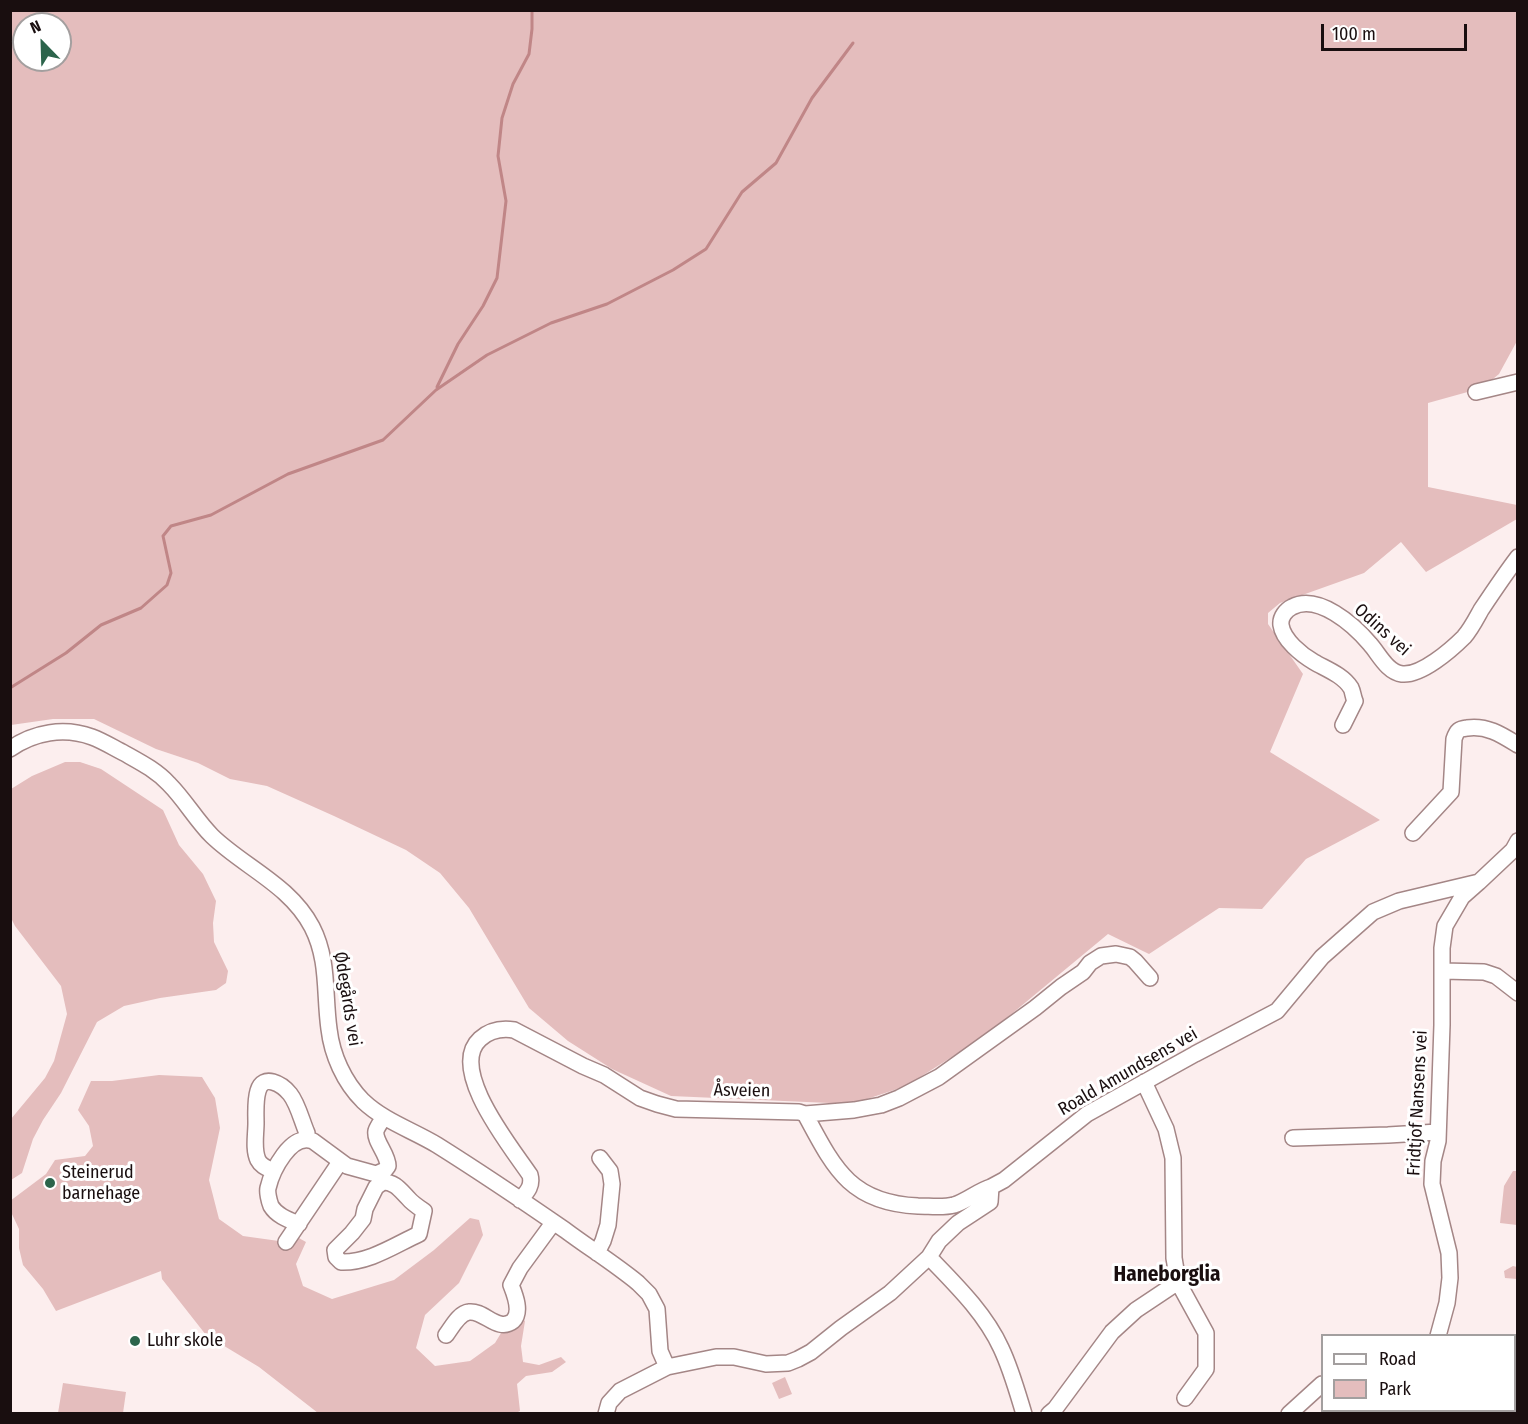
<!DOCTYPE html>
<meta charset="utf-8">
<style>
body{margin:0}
#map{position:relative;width:1528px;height:1424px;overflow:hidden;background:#fceeee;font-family:"Fira Sans Condensed",sans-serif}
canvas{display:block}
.frame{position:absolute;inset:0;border:12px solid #190e0f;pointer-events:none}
.legend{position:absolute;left:1321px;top:1334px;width:195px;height:78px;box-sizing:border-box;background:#fff;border:2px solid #a39f9f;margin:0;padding:8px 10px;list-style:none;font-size:18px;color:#190e0f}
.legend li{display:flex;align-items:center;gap:12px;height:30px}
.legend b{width:30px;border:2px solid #a39f9f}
.north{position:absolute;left:12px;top:12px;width:60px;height:60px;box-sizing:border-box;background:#fff;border:2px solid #a39f9f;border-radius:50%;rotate:337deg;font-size:16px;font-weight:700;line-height:24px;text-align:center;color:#190e0f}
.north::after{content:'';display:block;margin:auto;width:21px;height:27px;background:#2c644b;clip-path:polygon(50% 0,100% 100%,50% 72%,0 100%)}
.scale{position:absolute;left:1321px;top:24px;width:146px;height:27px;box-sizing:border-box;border:3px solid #190e0f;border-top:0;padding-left:8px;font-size:18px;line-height:21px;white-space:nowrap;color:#190e0f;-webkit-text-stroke:4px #fff;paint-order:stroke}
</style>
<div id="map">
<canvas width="1528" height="1424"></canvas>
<div class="frame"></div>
<ul class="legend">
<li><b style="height:8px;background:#fff"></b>Road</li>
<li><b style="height:16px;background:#e4bdbd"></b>Park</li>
</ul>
<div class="north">N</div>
<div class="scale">100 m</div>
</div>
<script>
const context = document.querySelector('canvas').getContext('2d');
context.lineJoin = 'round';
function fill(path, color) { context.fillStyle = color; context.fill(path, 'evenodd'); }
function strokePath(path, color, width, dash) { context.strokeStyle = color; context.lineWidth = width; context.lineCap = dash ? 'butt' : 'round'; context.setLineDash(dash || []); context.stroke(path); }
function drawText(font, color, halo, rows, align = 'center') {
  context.font = font + ' "Fira Sans Condensed",sans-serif'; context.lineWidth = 6; context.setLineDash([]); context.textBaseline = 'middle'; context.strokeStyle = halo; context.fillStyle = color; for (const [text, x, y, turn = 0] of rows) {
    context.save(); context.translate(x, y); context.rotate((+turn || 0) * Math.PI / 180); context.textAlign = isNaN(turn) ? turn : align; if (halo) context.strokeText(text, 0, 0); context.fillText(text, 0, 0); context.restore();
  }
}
fill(new Path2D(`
 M 10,11 L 1517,11 L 1517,341 L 1499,374 L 1482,388 L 1428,403 L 1428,487 L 1517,505 L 1517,519 L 1426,572 L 1401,542 L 1364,573 L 1280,603 L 1268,613 L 1268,624 L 1303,674 L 1270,752 L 1380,820 L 1306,859 L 1262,909 L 1219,908 L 1149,954 L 1108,934 L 985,1036 L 906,1086 L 852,1104 L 671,1096 L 612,1069 L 568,1041 L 529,1008 L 469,908 L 440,873 L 406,850 L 334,816 L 267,786 L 230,779 L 198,763 L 156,749 L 94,719 L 53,719 L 11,725 ZM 24,24 L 60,24 L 60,60 L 24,60 Z
 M 65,762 L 80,762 L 101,769 L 163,810 L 179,845 L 203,874 L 216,901 L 213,923 L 214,942 L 228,971 L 226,983 L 216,990 L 160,998 L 124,1006 L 97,1022 L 61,1093 L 43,1120 L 33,1139 L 22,1173 L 11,1180 L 11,1119 L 45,1078 L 54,1061 L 67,1014 L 61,986 L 15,926 L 11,918 L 11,789 L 32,776 Z
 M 159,1075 L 202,1077 L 215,1098 L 220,1128 L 209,1180 L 219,1219 L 243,1236 L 286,1242 L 297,1237 L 306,1242 L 296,1264 L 303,1286 L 332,1299 L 394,1280 L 434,1250 L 470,1218 L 479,1220 L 483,1235 L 459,1283 L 425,1315 L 416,1348 L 435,1366 L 470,1361 L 495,1343 L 515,1310 L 525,1321 L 521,1346 L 523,1362 L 539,1365 L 561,1357 L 566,1362 L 552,1372 L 526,1376 L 517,1384 L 520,1411 L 516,1413 L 318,1413 L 259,1367 L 206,1335 L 162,1279 L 161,1271 L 56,1311 L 43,1289 L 23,1265 L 19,1248 L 19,1229 L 11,1212 L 10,1201 L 46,1174 L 55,1160 L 85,1156 L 93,1146 L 89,1126 L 78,1110 L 91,1081 L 112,1081 Z
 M 1513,1171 L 1517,1171 L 1517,1225 L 1500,1223 L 1504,1186 Z
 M 1513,1266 L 1517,1267 L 1517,1279 L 1505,1278 L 1504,1271 Z
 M 785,1377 L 792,1394 L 779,1399 L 772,1383 Z
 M 63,1383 L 126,1392 L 123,1413 L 58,1413 Z`), '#e4bdbd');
strokePath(new Path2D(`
 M 437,387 L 458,344 L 483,306 L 497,278 L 506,201 L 498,156 L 502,118 L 513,84 L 529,54 L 532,29 L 532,10
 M 10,688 L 66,653 L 101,625 L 141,608 L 167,585 L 171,573 L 163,536 L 171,526 L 211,515 L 288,474 L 383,440 L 436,390 L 487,355 L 551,323 L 607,304 L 673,270 L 706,249 L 742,192 L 776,163 L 812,98 L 853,43`), '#c08687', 3);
const minor = new Path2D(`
 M 1476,392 L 1518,382
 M 1343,725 L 1355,701 C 1353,697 1353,692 1351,688 C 1343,675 1326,669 1314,662 C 1302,655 1283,640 1281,625 C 1280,617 1286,610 1292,607 C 1318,593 1354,625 1370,644 C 1379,654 1387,672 1402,674 C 1421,676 1451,650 1464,637 C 1471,629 1476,619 1481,610 C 1493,592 1505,574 1518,557
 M 10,749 C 34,732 64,727 92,737 C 103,741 114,748 124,753 C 140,762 156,770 169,784 C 185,800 196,820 212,836 C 244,867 290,885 312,927 C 329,960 324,993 329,1029 C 332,1055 344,1082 363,1101 C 384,1121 412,1130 437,1145 C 480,1172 523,1201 565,1230 C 589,1248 615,1264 638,1283 L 649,1294 L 657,1309 L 660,1351 L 667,1367
 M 1413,833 L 1451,792 L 1454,739 C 1457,730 1459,729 1467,728 C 1487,725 1502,735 1518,745
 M 1443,971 L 1484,972 L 1496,976 L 1518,993
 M 805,1114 C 834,1168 850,1203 918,1206 C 930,1206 943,1208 954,1205 C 967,1201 978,1191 991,1187
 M 1293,1138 L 1388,1135 L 1438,1132
 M 273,1171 C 267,1168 261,1166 258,1160 C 253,1149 256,1135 256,1123 C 256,1113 255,1101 258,1091 C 263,1073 282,1084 290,1094 C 298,1104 302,1122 307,1133 L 307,1139
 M 383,1182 C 395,1182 400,1190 408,1198 C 412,1203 418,1207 424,1211 L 419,1234 C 395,1245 369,1263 341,1262 L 336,1257 L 335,1250 L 352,1233 L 363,1219 L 365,1209 L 376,1187 Z
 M 520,1200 C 527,1192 533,1186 530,1175 C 512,1148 447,1069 480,1039 C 490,1030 501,1028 514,1030 L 583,1066 L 604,1075 L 640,1098 L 657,1104 L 676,1109 L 799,1112 L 805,1114 L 854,1110 L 881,1105 L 899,1098 L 939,1077 L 1035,1008 L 1061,987 L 1083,972 L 1090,963 L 1101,956 L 1116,954 L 1130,957 L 1135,961 L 1150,978
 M 299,1224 C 289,1220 277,1216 271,1206 C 269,1201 267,1192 268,1188 C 272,1171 291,1132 313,1141 L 347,1166 L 376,1174 L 385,1170 L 388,1166 C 388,1154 374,1141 376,1131 C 377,1127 381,1122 384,1117
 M 286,1242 L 340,1162
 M 597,1253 L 603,1241 L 608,1225 L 612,1184 L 610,1171 L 600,1158
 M 929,1257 C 955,1284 985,1313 1001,1348 C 1011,1369 1017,1391 1024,1414
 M 1178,1282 L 1206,1333 L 1206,1369 L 1185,1398
 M 446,1335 C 452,1327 459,1313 469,1312 C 484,1310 498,1333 513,1321 C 522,1312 515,1295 511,1285 L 520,1268 L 553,1223
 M 1438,1336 L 1447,1303 L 1450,1278 L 1449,1253 L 1432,1184 L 1433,1161 L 1438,1141 L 1442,1025 L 1442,948 L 1445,926 L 1462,897 L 1479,882
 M 606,1414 L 609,1403 L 620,1391 L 667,1367 L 716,1357 L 734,1357 L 766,1364 L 788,1363 L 798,1359 L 811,1352 L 841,1328 L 890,1293 L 929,1257 L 939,1241 L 958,1223 L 990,1202 L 991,1187 L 1004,1180 L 1087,1114 L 1195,1054 L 1277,1011 L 1322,957 L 1373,912 L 1399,901 L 1479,882 L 1513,850 L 1518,841
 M 1049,1414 L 1055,1409 L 1112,1332 L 1136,1310 L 1178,1282 L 1174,1258 L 1173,1158 L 1166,1129 L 1144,1082
 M 1289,1414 L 1322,1384
 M 1398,1414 L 1400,1410`);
strokePath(minor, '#a48686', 18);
strokePath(minor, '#fff', 15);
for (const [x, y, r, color] of [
 [50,1183,6,"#2c644b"],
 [135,1341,6,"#2c644b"]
]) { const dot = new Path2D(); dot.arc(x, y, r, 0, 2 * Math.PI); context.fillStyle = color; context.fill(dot); strokePath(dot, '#fff', 2); }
drawText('18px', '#190e0f', '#fff', [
 ["Odins vei",1382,630,42],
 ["Ødegårds vei",347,999,81],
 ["Roald Amundsens vei",1128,1072,-30],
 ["Åsveien",742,1091,1],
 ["Fridtjof Nansens vei",1418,1103,-87]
]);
drawText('18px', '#190e0f', '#fff', [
 ["Steinerud",62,1173],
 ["barnehage",62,1194],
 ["Luhr skole",147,1341]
], 'left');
drawText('bold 21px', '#190e0f', '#fff', [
 ["Haneborglia",1167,1275]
]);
</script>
